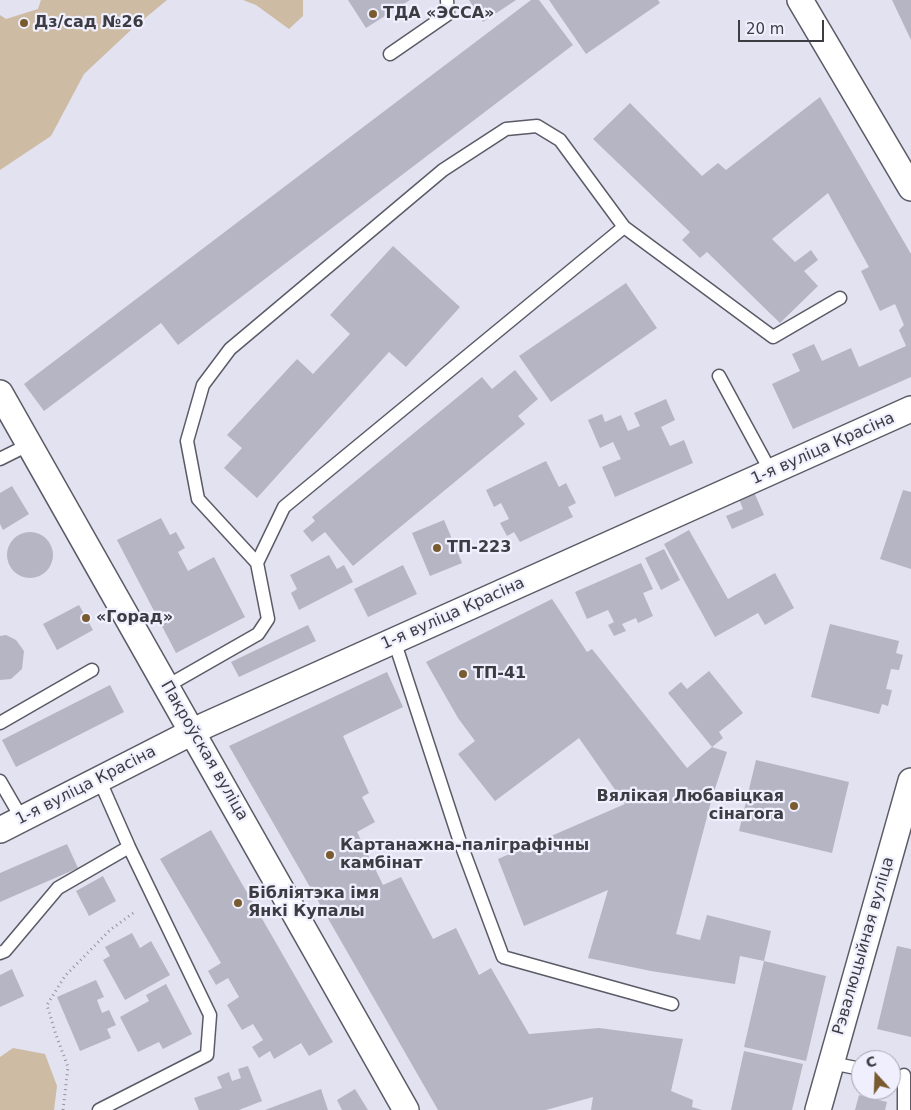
<!DOCTYPE html>
<meta charset="utf-8">
<style>
body{margin:0}
#map{position:relative;width:911px;height:1110px;overflow:hidden;background:#e2e2f0;font-family:"DejaVu Sans",sans-serif}
canvas{display:block}
.north{position:absolute;left:851px;top:1050px;width:50px;height:50px;box-sizing:border-box;background:#efeffe;border:1px solid #a7a7b3;border-radius:50%;rotate:340deg;font-size:14px;font-weight:700;line-height:20px;text-align:center;color:#3c3c42}
.north::after{content:'';display:block;margin:auto;width:18px;height:22px;background:#795b2f;clip-path:polygon(50% 0,100% 100%,50% 72%,0 100%)}
.scale{position:absolute;left:738px;top:20px;width:86px;height:22px;box-sizing:border-box;border:2px solid #3c3c42;border-top:0;padding-left:6px;font-size:15px;line-height:18px;white-space:nowrap;color:#3c3c42;-webkit-text-stroke:4px #efeffe;paint-order:stroke}
</style>
<div id="map">
<canvas width="911" height="1110"></canvas>
<div class="north">С</div>
<div class="scale">20 m</div>
</div>
<script>
const context = document.querySelector('canvas').getContext('2d');
context.lineJoin = 'round';
function fill(path, color) { context.fillStyle = color; context.fill(path, 'evenodd'); }
function strokePath(path, color, width, dash) { context.strokeStyle = color; context.lineWidth = width; context.lineCap = dash ? 'butt' : 'round'; context.setLineDash(dash || []); context.stroke(path); }
function drawText(font, color, halo, rows, align = 'center') {
  context.font = font + ' "DejaVu Sans",sans-serif'; context.lineWidth = 4.5; context.setLineDash([]); context.textBaseline = 'middle'; context.strokeStyle = halo; context.fillStyle = color; for (const [text, x, y, turn = 0] of rows) {
    context.save(); context.translate(x, y); context.rotate((+turn || 0) * Math.PI / 180); context.textAlign = isNaN(turn) ? turn : align; if (halo) context.strokeText(text, 0, 0); context.fillText(text, 0, 0); context.restore();
  }
}
fill(new Path2D(`
 M 41,0 L 167,0 L 132,29 L 84,74 L 51,136 L 0,170 L 0,15 L 6,19 L 38,9 Z
 M 243,0 L 303,0 L 303,16 L 289,29 L 256,5 Z
 M 13,1048 L 45,1054 L 57,1086 L 54,1110 L 0,1110 L 0,1057 Z`), '#cdbba4');
fill(new Path2D(`
 M 348,0 L 410,0 L 366,28 Z
 M 469,0 L 516,0 L 483,22 Z
 M 531,0 L 539,0 L 573,45 L 178,345 L 161,323 L 44,411 L 24,384 Z
 M 549,0 L 658,0 L 660,3 L 586,54 Z
 M 892,0 L 911,0 L 911,40 Z
 M 820,97 L 911,254 L 911,377 L 793,429 L 772,384 L 800,371 L 792,354 L 814,344 L 822,361 L 851,348 L 859,367 L 906,346 L 899,330 L 904,325 L 895,304 L 880,311 L 861,271 L 869,267 L 828,193 L 772,239 L 795,262 L 811,250 L 818,260 L 804,271 L 818,286 L 780,323 L 707,252 L 700,258 L 682,240 L 690,232 L 593,139 L 630,103 L 702,176 L 718,163 L 726,170 Z
 M 393,246 L 460,307 L 406,367 L 389,352 L 257,498 L 224,468 L 242,448 L 227,435 L 297,359 L 313,374 L 350,334 L 330,315 Z
 M 626,283 L 657,328 L 551,402 L 519,356 Z
 M 515,370 L 538,399 L 518,416 L 525,424 L 353,566 L 325,532 L 312,542 L 303,531 L 315,521 L 312,517 L 482,377 L 492,389 Z
 M 666,399 L 675,420 L 661,427 L 670,446 L 684,440 L 693,463 L 615,497 L 602,467 L 621,459 L 613,442 L 600,448 L 588,420 L 602,414 L 605,422 L 621,415 L 628,431 L 640,426 L 634,413 Z
 M 546,461 L 559,487 L 566,483 L 576,503 L 568,507 L 573,517 L 520,542 L 514,532 L 507,536 L 500,523 L 509,519 L 501,503 L 494,507 L 486,490 Z
 M 12,486 L 29,514 L 3,530 L 0,524 L 0,493 Z
 M 903,490 L 911,492 L 911,569 L 880,559 Z
 M 754,492 L 764,515 L 732,529 L 726,516 L 743,509 L 739,499 Z
 M 161,518 L 170,535 L 176,532 L 185,548 L 178,552 L 188,571 L 214,557 L 245,617 L 176,653 L 117,540 Z
 M 444,520 L 462,563 L 430,576 L 412,533 Z
 M 689,530 L 728,599 L 775,573 L 794,608 L 765,625 L 758,613 L 715,637 L 664,544 Z
 M7 555a23 23 0 1 1 46 0a23 23 0 1 1-46 0Z
 M 664,549 L 680,580 L 661,590 L 645,558 Z
 M 329,555 L 337,569 L 344,565 L 353,582 L 299,610 L 291,593 L 297,589 L 290,575 Z
 M 641,563 L 653,589 L 643,593 L 653,616 L 638,623 L 636,618 L 622,624 L 626,631 L 614,636 L 608,625 L 614,622 L 608,610 L 587,619 L 575,592 Z
 M 403,565 L 417,594 L 368,617 L 354,589 Z
 M 552,599 L 587,652 L 592,649 L 687,768 L 712,747 L 727,752 L 712,798 L 676,934 L 700,940 L 707,915 L 771,931 L 764,961 L 740,956 L 735,984 L 651,971 L 588,958 L 608,890 L 524,926 L 498,859 L 625,804 L 579,738 L 495,801 L 458,754 L 475,741 L 458,718 L 426,662 Z
 M 79,605 L 93,630 L 57,650 L 43,624 Z
 M 830,624 L 899,641 L 896,653 L 903,655 L 899,670 L 891,669 L 886,689 L 892,690 L 888,706 L 882,704 L 879,714 L 811,697 Z
 M 308,625 L 316,641 L 239,677 L 231,662 Z
 M 6,635 L 16,640 L 24,651 L 22,669 L 11,679 L 0,680 L 0,636 Z
 M 709,671 L 743,713 L 719,732 L 723,738 L 712,747 L 668,693 L 681,682 L 687,689 Z
 M 387,672 L 403,707 L 343,736 L 369,793 L 362,797 L 375,822 L 357,832 L 383,885 L 401,877 L 433,939 L 456,928 L 479,975 L 491,968 L 529,1034 L 599,1028 L 683,1039 L 671,1091 L 693,1100 L 692,1107 L 702,1110 L 591,1110 L 593,1097 L 546,1110 L 438,1110 L 229,746 Z
 M 110,685 L 124,712 L 16,767 L 2,740 Z
 M 756,760 L 849,782 L 832,853 L 739,831 Z
 M 211,830 L 333,1042 L 309,1056 L 301,1043 L 274,1059 L 270,1051 L 259,1058 L 252,1047 L 263,1040 L 253,1024 L 242,1030 L 227,1005 L 239,997 L 228,978 L 216,985 L 208,971 L 221,963 L 160,859 Z
 M 67,844 L 78,868 L 0,902 L 0,873 Z
 M 103,876 L 116,901 L 89,916 L 76,891 Z
 M 132,933 L 140,948 L 151,941 L 170,975 L 125,1000 L 103,960 L 110,956 L 105,947 Z
 M 897,946 L 911,949 L 911,1037 L 877,1029 Z
 M 764,961 L 826,976 L 806,1061 L 744,1047 Z
 M 12,969 L 24,996 L 0,1007 L 0,975 Z
 M 96,980 L 104,997 L 97,1000 L 102,1013 L 109,1010 L 116,1025 L 107,1029 L 111,1038 L 80,1051 L 57,997 Z
 M 166,984 L 192,1034 L 163,1049 L 159,1042 L 138,1052 L 120,1017 L 149,1001 L 146,995 Z
 M 744,1051 L 803,1064 L 792,1110 L 731,1110 Z
 M 248,1066 L 262,1101 L 239,1110 L 199,1110 L 194,1098 L 222,1088 L 217,1077 L 229,1072 L 232,1081 L 241,1078 L 238,1069 Z
 M 321,1089 L 328,1110 L 265,1110 Z
 M 355,1089 L 368,1110 L 342,1110 L 337,1100 Z
 M 859,1095 L 887,1102 L 885,1110 L 855,1110 Z`), '#b5b5c3');
const lane = new Path2D(`
 M 390,54 L 448,14 L 447,0
 M 719,376 L 771,472
 M 0,459 L 30,444
 M 257,563 L 198,499 L 187,441 L 203,385 L 230,349 L 443,170 L 506,129 L 537,126 L 560,140 L 624,227
 M 394,640 L 459,839 L 503,957 L 672,1004
 M 167,686 L 258,634 L 268,619 L 257,563 L 284,507 L 624,227 L 773,337 L 840,298
 M 0,723 L 92,670
 M 99,779 L 129,847 L 210,1015 L 207,1055 L 99,1110
 M 0,781 L 22,819
 M 0,953 L 5,951 L 58,888 L 129,847
 M 831,1063 L 861,1069
 M 904,1110 L 904,1075`);
const street = new Path2D(`
 M 800,0 L 911,188
 M 0,393 L 406,1110
 M 0,830 L 206,725 L 911,409
 M 818,1110 L 911,781`);
strokePath(lane, '#5b5b67', 15);
strokePath(street, '#5b5b67', 28);
strokePath(new Path2D(`
 M 63,1110 L 68,1067 L 56,1035 L 47,1005 L 65,976 L 110,930 L 136,911`), '#93939d', 3, [1, 4]);
strokePath(lane, '#fff', 12);
strokePath(street, '#fff', 25);
for (const [x, y, r, color] of [
 [373,14,5,"#795b2f"],
 [24,23,5,"#795b2f"],
 [437,548,5,"#795b2f"],
 [86,618,5,"#795b2f"],
 [463,674,5,"#795b2f"],
 [794,806,5,"#795b2f"],
 [330,855,5,"#795b2f"],
 [238,903,5,"#795b2f"]
]) { const dot = new Path2D(); dot.arc(x, y, r, 0, 2 * Math.PI); context.fillStyle = color; context.fill(dot); strokePath(dot, '#efeffe', 2); }
drawText('bold 16px', '#3c3c42', '#efeffe', [
 ["ТДА «ЭССА»",383,14],
 ["Дз/сад №26",34,23],
 ["ТП-223",447,548],
 ["«Горад»",96,618],
 ["ТП-41",473,674],
 ["Вялікая Любавіцкая",784,797,"right"],
 ["сінагога",784,815,"right"],
 ["Картанажна-паліграфічны",340,846],
 ["камбінат",340,864],
 ["Бібліятэка імя",248,894],
 ["Янкі Купалы",248,912]
], 'left');
drawText('16px', '#3c3c42', '#efeffe', [
 ["1-я вуліца Красіна",823,449,-24],
 ["1-я вуліца Красіна",453,614,-24],
 ["Пакроўская вуліца",204,751,60],
 ["1-я вуліца Красіна",86,786,-27],
 ["Рэвалюцыйная вуліца",864,946,-74]
]);
</script>
